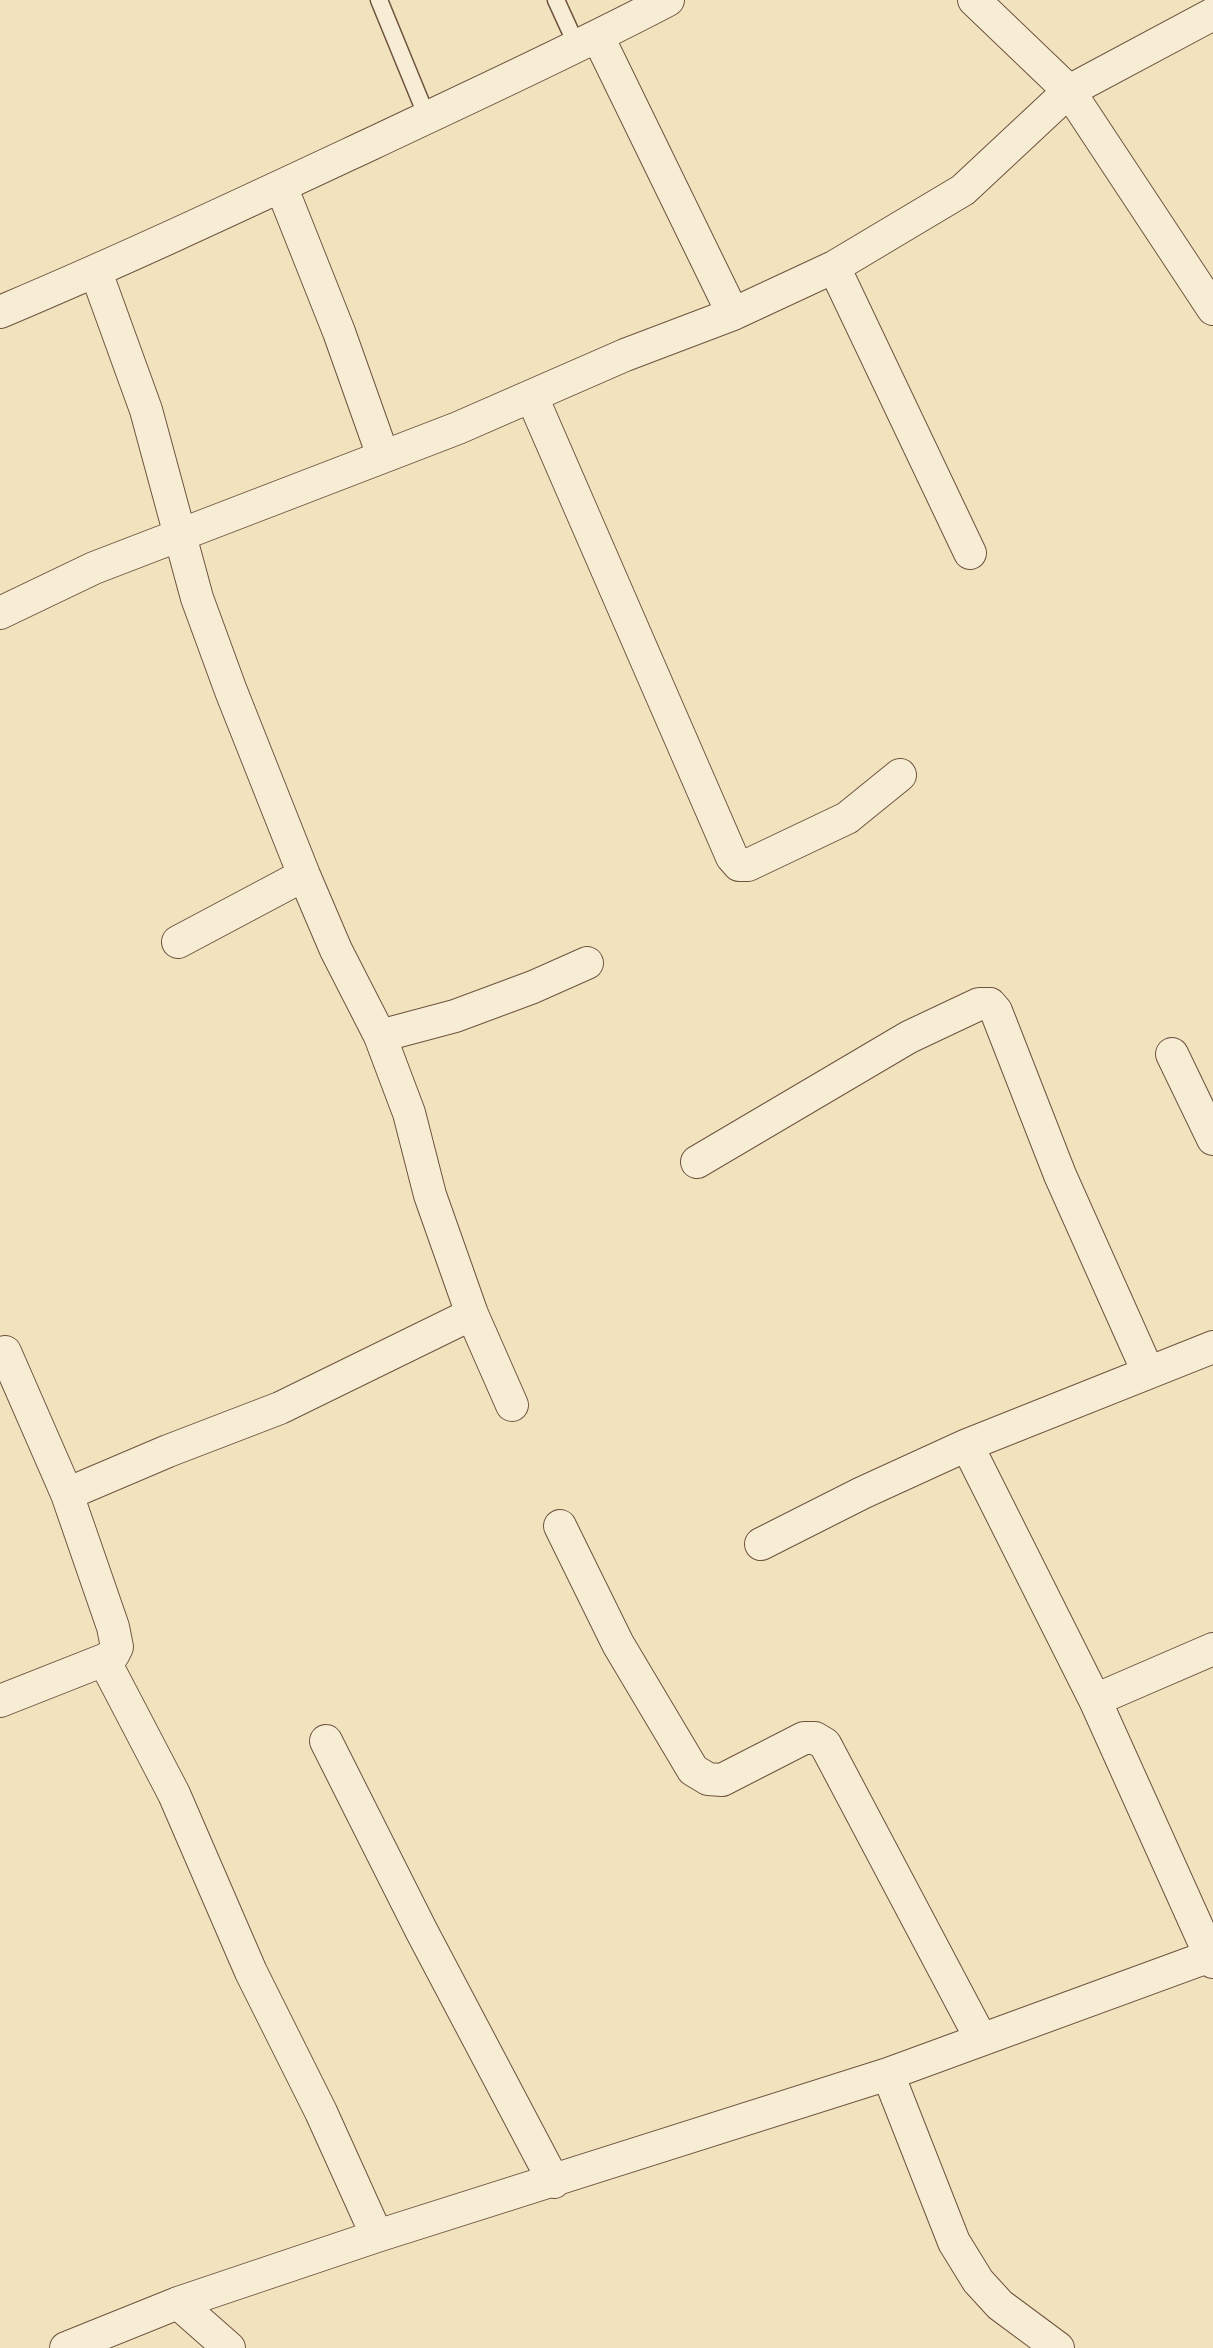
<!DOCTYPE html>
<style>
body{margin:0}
canvas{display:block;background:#f2e3bf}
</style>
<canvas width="1213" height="2348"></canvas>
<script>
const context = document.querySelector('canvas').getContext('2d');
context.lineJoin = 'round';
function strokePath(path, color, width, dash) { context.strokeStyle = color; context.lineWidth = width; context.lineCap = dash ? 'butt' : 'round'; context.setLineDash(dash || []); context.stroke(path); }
const lane = new Path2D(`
 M 379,0 L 427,117
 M 556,0 L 577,46`);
const street = new Path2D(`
 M 974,0 L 1069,91 L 1213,309
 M 598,37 L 733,314
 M 281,186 L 339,332 L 383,456
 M 834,267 L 970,553
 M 96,272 L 146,410 L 197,598 L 231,691 L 304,875 L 336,950 L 380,1036 L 409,1113 L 430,1195 L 472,1314 L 512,1405
 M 0,312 C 126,259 249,201 373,143 C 472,96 571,51 668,0
 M 532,397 L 732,857 L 739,865 L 748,865 L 847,818 L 900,775
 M 0,613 L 94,568 L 458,428 L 625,355 L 733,314 L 834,267 L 963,190 L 1069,91 L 1213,14
 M 178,942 L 304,875
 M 380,1036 L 455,1016 L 533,987 L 587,963
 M 1172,1054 L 1213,1139
 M 697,1162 L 909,1037 L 979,1004 L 990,1004 L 996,1011 L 1060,1175 L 1148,1372
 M 5,1352 L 67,1494 L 113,1627 L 117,1647 L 113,1655 L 104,1660 L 174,1794 L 251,1972 L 321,2112 L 377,2236
 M 967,1445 L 1095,1700 L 1213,1962
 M 67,1494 L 168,1451 L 280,1408 L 472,1314
 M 560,1526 L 618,1644 L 693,1770 L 708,1779 L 722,1780 L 804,1738 L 815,1738 L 825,1744 L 981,2039
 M 761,1544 L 862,1493 L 967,1445 L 1213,1347
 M 1095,1700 L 1213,1649
 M 0,1701 L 104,1660
 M 326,1741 L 421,1930 L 554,2182
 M 888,2074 L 954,2242 L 978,2281 L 1000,2305 L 1058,2348
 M 178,2303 L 229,2348
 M 66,2348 L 178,2303 L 377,2236 L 888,2074 L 1213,1955`);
strokePath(lane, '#6f533f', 19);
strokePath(street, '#6f533f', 34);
strokePath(lane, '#f7edd5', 16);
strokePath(street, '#f7edd5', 32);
</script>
